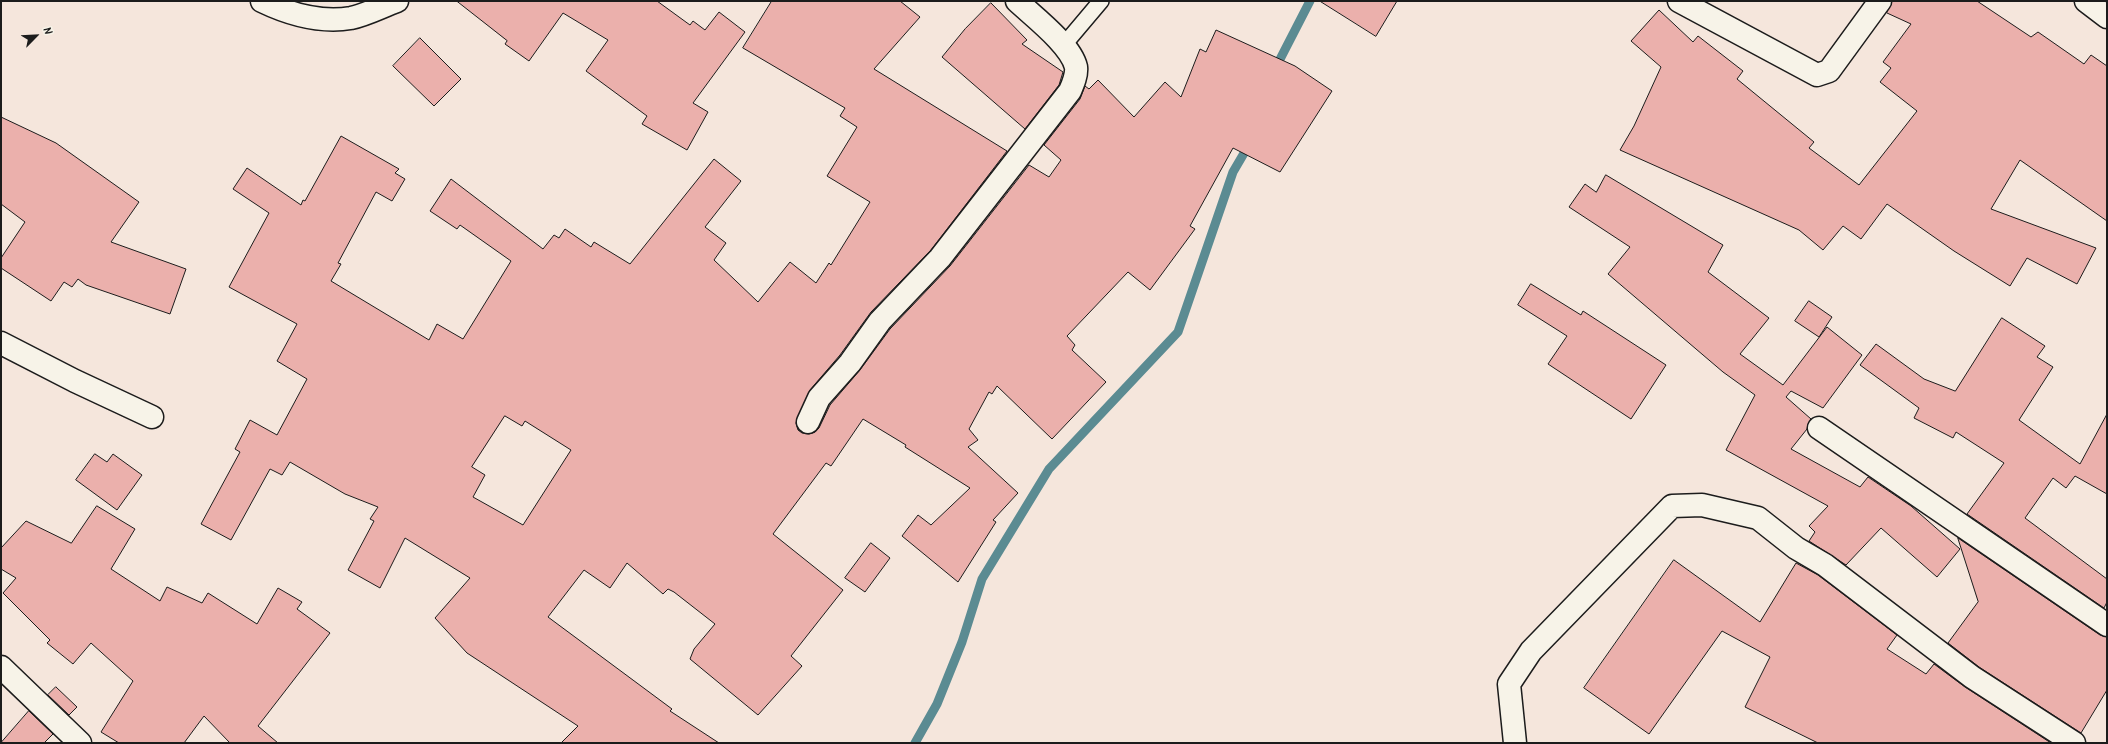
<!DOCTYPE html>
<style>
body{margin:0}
#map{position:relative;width:2108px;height:744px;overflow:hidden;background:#f5e6dc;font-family:Kalam,sans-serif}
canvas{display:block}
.frame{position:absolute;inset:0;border:2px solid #1c1c1c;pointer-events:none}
.north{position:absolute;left:16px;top:16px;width:40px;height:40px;-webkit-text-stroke:3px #f7f3e8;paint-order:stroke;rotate:66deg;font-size:11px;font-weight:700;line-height:16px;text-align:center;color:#1c1c1c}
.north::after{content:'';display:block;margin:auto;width:14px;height:18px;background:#1c1c1c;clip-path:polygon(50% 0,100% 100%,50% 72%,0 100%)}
</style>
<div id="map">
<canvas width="2108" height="744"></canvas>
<div class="frame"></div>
<div class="north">N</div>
</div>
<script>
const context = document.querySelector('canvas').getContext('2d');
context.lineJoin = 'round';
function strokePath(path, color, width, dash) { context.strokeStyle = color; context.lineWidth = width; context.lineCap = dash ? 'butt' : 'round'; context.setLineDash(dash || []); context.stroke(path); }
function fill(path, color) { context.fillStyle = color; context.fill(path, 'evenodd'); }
strokePath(new Path2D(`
 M 1275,69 L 1310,1
 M 915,743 L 937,704 L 962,642 L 982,579 L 1049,469 L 1178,332 L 1233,172 L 1250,143`), '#5b8b92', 9);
const building = new Path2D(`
 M 457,1 L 657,1 L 690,25 L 693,21 L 705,30 L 719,12 L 745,32 L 693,103 L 708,112 L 687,150 L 642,124 L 647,116 L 586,71 L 608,40 L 563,13 L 529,61 L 505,44 L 507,41 Z
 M 772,1 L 900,1 L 920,17 L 874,69 L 1007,151 L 931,250 L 871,312 L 840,355 L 810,390 L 796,423 L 798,430 L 802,433 L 809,434 L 815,432 L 819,428 L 830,405 L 860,370 L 890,329 L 950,266 L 1029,165 L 1049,177 L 1061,160 L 1044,145 L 1080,99 L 1085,86 L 1089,89 L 1098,80 L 1134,117 L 1165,82 L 1181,97 L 1200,49 L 1206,52 L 1216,30 L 1295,66 L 1332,91 L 1280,172 L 1233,148 L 1190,226 L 1195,229 L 1150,290 L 1128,272 L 1067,336 L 1075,345 L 1072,350 L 1106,382 L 1052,439 L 997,386 L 992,394 L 989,392 L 969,429 L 978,440 L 968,447 L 1018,493 L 993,520 L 996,522 L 958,582 L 902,536 L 918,515 L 931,525 L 970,488 L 905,447 L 906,445 L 863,419 L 831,466 L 826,463 L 773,534 L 843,590 L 791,656 L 802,666 L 758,715 L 690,659 L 694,649 L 715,624 L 674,592 L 668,589 L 663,594 L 627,563 L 610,588 L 584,570 L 548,617 L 672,709 L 670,711 L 719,743 L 561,743 L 578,726 L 467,653 L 435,618 L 470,578 L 405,538 L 380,588 L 348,570 L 374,521 L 370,519 L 378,507 L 345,494 L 290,462 L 282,475 L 270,469 L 231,540 L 201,524 L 240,452 L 235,449 L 250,420 L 277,435 L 307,379 L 277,361 L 297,324 L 229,287 L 269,213 L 233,189 L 247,168 L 301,205 L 303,200 L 305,201 L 341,136 L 399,169 L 395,173 L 405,179 L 392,201 L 376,192 L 338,263 L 341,264 L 331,281 L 429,340 L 437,324 L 463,339 L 511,261 L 460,225 L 457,229 L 430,211 L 451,179 L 543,249 L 554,235 L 559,238 L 565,229 L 591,247 L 594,242 L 630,264 L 714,159 L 741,181 L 705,227 L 726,243 L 714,260 L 758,302 L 790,262 L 816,283 L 829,263 L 831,265 L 870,202 L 827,176 L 857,127 L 840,116 L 845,108 L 743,48 ZM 505,416 L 522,426 L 525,421 L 571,450 L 523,525 L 473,497 L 485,475 L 472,467 Z
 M 1320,1 L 1397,1 L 1376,36 Z
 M 1892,1 L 1977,1 L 2031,37 L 2038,32 L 2084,64 L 2091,55 L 2107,66 L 2107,221 L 2020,160 L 1991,209 L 2096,248 L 2077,284 L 2027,258 L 2010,286 L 1954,251 L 1887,204 L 1861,239 L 1843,226 L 1823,250 L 1799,230 L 1620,150 L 1634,126 L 1661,67 L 1631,41 L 1659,10 L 1693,42 L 1698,36 L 1743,71 L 1737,79 L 1814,142 L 1809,148 L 1859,185 L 1917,111 L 1880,82 L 1891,68 L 1883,62 L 1911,24 L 1887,13 Z
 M 991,3 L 1027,40 L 1022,44 L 1063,72 L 1059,85 L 1025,129 L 942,57 L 965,29 Z
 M 420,38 L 461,79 L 434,106 L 393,66 Z
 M 1,117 L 56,143 L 139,202 L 111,242 L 186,269 L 170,314 L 86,285 L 78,279 L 72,287 L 64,282 L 51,301 L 1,268 L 1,258 L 25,222 L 1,204 Z
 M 1606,175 L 1723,245 L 1708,272 L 1769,318 L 1740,354 L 1783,385 L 1827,327 L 1862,355 L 1823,408 L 1791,391 L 1786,397 L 1811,419 L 1807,429 L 1791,449 L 1860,487 L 1868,477 L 1911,506 L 1960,549 L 1937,577 L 1881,528 L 1846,565 L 1809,541 L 1815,532 L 1809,526 L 1828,506 L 1726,450 L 1755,395 L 1723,372 L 1608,274 L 1630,247 L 1569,207 L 1585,184 L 1596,192 Z
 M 1531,284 L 1581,315 L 1583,311 L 1666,365 L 1631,419 L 1548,364 L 1567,336 L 1518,305 Z
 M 1809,301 L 1832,317 L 1819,337 L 1795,321 Z
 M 2002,318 L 2045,346 L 2037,357 L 2053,367 L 2019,420 L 2080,464 L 2107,414 L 2107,494 L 2075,476 L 2066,488 L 2053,478 L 2025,518 L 2107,579 L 2107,602 L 2104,608 L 1967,514 L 2004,463 L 1956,432 L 1953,438 L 1914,418 L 1919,408 L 1860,365 L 1876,344 L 1924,379 L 1955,391 Z
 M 95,454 L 107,462 L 113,454 L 142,475 L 117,510 L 76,480 Z
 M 97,506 L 135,529 L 111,569 L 160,601 L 167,587 L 202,603 L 208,593 L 257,624 L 278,588 L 302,602 L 297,609 L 330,633 L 258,726 L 278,743 L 230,743 L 204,716 L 184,743 L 119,743 L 101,732 L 133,681 L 91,643 L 73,664 L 47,643 L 50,640 L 3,593 L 16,578 L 1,569 L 1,548 L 26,521 L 71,543 Z
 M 1958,538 L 2100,635 L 2107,637 L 2107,690 L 2081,733 L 1979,667 L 1948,643 L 1978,602 Z
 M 871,543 L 890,558 L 865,592 L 845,578 Z
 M 1674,560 L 1760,622 L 1796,563 L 1818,575 L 1897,635 L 1887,649 L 1926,674 L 1934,664 L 1965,687 L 2051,743 L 1818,743 L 1745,707 L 1770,657 L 1722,631 L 1649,734 L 1584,688 Z
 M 56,687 L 77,707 L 69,715 L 48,695 Z
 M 29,711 L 53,734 L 44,743 L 1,743 Z`);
fill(building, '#ebb0ac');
strokePath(building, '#1c1c1c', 1);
const lane = new Path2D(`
 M 1063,46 L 1101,1`);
const street = new Path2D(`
 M 262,1 C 289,14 320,23 351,18 C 366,15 383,6 397,1
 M 1679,1 L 1817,75 L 1829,71 L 1880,1
 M 2086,1 L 2107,17
 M 1,343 L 75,381 L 152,417
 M 808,422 L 819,398 L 850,363 L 880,321 L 940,258 L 1070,91 C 1073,84 1077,75 1076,67 C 1071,45 1034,17 1017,1
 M 1819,428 L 2107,625
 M 1,667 L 80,743
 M 1515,743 L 1509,684 L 1531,651 L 1672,506 L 1702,505 L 1758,518 L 1796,548 L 1825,565 L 1972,677 L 2074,743`);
strokePath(lane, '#1c1c1c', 18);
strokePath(street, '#1c1c1c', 25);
strokePath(lane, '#f7f3e8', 15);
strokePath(street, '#f7f3e8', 22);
</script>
